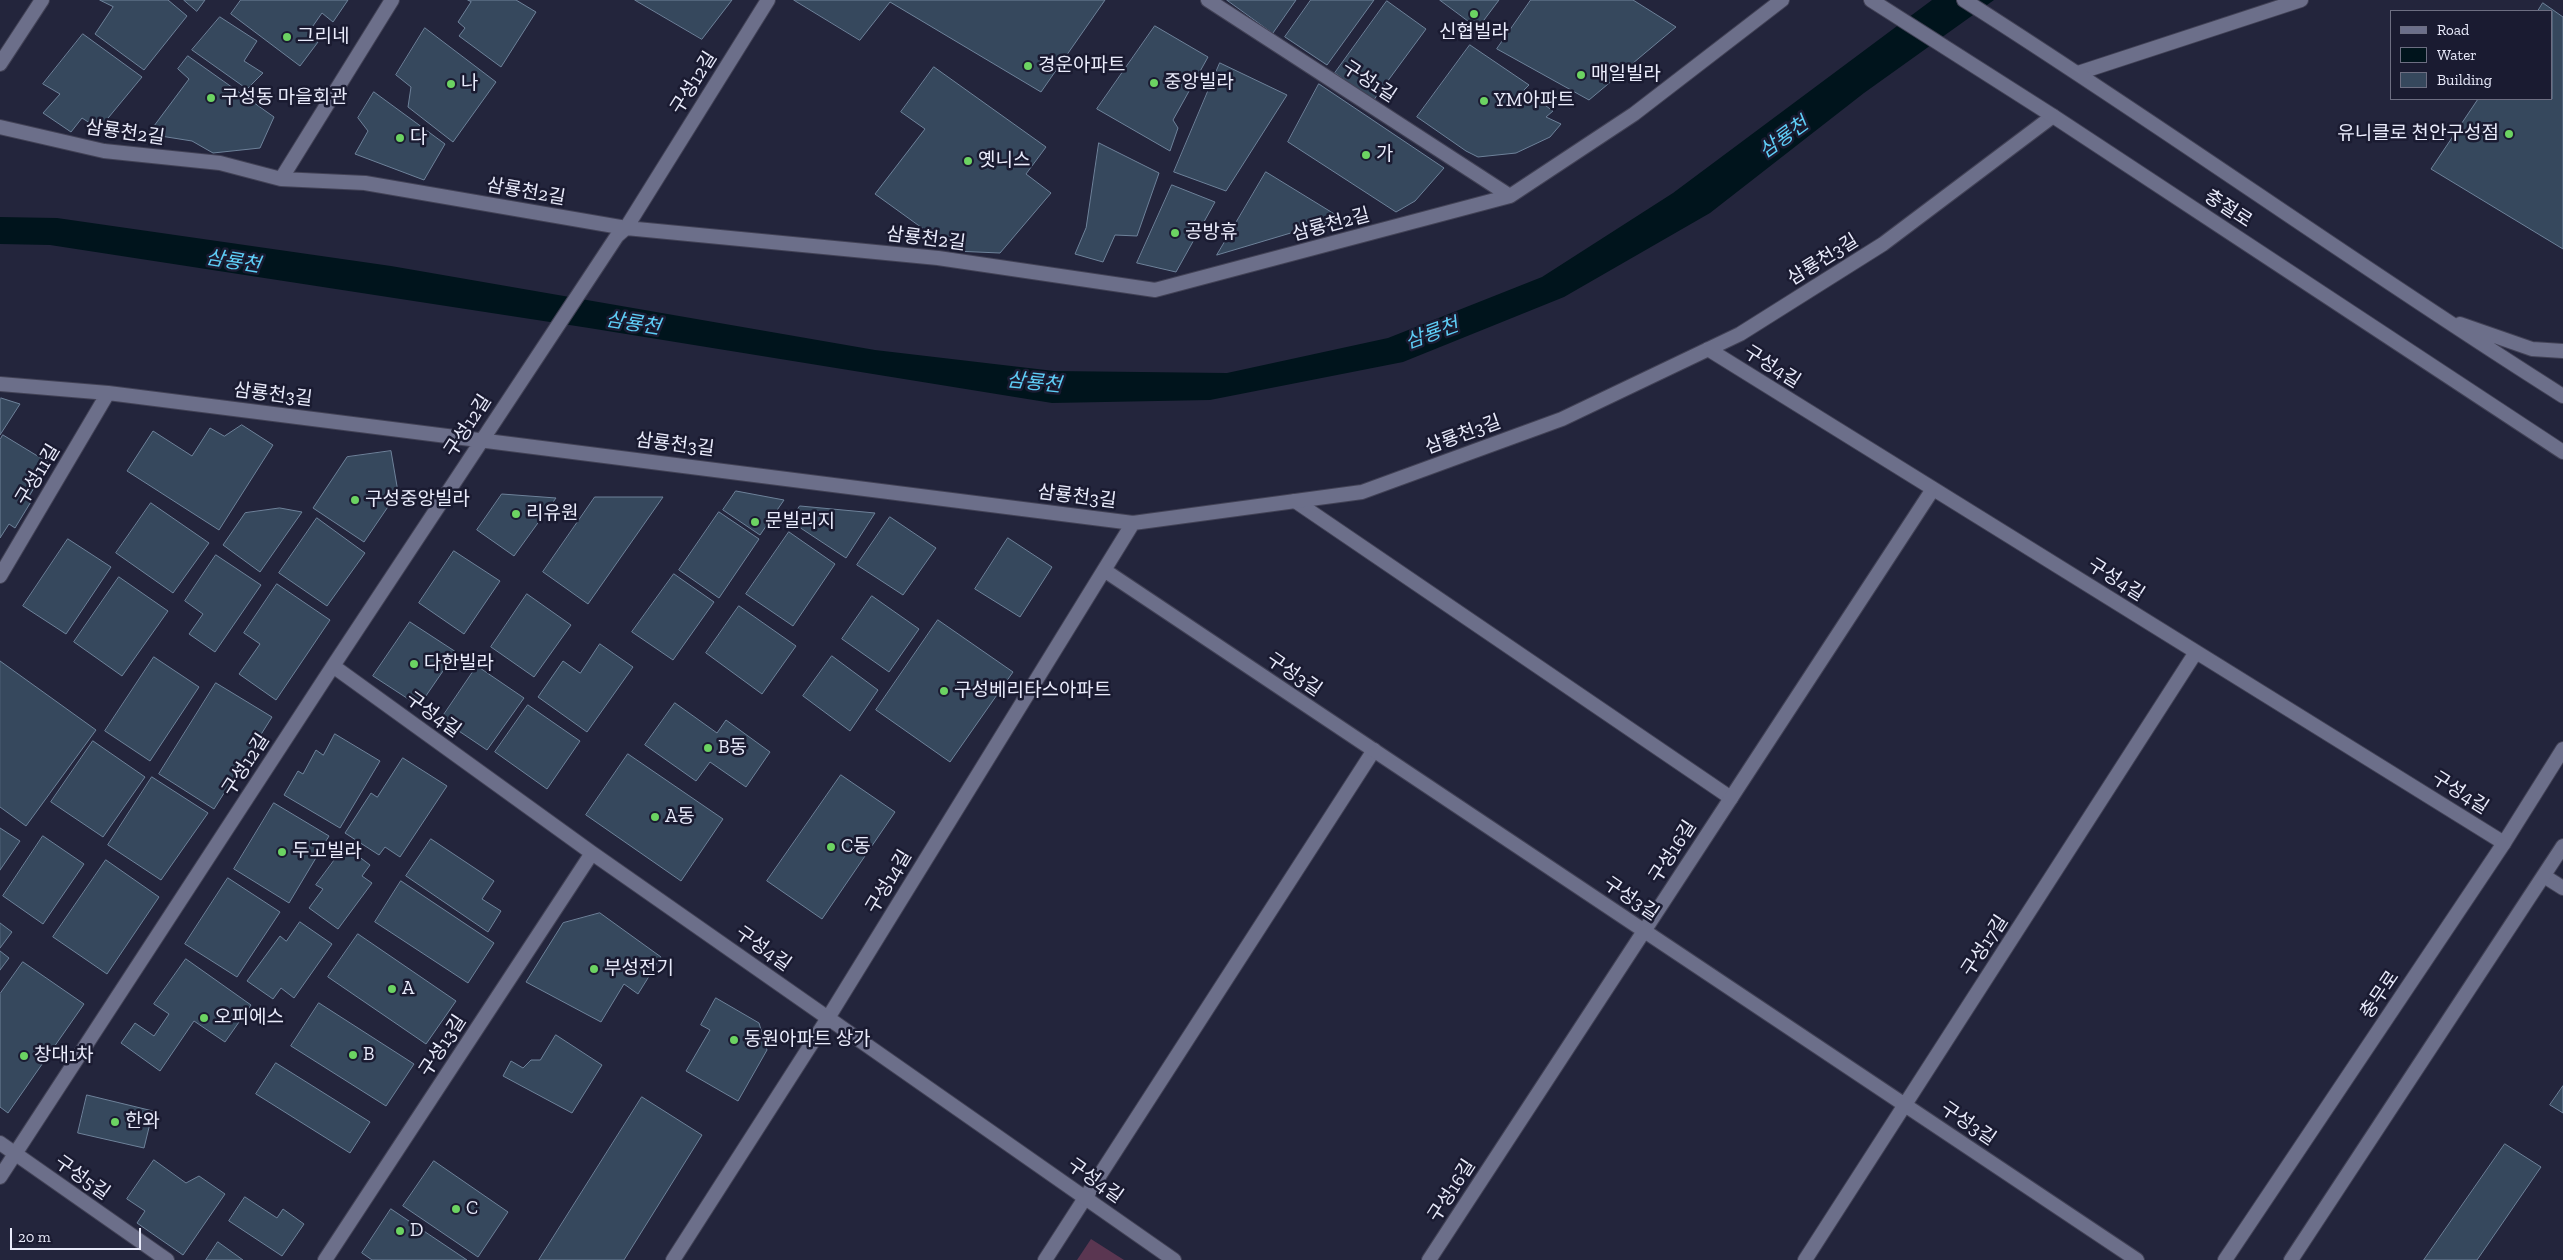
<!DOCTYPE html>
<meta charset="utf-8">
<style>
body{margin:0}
#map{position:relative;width:2563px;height:1260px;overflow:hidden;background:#23253c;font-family:"Zilla Slab",serif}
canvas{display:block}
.legend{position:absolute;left:2390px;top:10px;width:162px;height:90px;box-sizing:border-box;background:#1a1b31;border:1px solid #6d6e82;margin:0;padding:6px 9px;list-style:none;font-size:15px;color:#e9ebfb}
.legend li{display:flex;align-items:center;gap:10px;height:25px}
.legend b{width:25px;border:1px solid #6d6e82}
.scale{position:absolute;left:10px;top:1228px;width:131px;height:22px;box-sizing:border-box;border:2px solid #e9ebfb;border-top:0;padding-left:6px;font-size:15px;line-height:18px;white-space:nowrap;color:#e9ebfb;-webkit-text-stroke:4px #1a1b31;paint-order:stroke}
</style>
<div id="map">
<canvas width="2563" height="1260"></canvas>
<ul class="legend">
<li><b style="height:6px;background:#6c6f8a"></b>Road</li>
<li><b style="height:14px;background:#00141c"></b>Water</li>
<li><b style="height:14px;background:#36485d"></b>Building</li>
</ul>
<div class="scale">20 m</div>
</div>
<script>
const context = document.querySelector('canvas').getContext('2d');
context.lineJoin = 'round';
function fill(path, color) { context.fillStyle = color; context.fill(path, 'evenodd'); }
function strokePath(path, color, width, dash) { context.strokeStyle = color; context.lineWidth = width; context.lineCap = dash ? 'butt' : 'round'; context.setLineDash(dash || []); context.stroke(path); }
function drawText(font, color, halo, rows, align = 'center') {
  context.font = font + ' "Zilla Slab","Noto Sans KR",serif'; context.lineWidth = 5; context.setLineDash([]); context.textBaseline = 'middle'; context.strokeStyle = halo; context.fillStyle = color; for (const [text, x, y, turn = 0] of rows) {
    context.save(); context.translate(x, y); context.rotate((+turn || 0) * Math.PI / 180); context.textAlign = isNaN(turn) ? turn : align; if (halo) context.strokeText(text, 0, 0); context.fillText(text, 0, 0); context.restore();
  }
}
fill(new Path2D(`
 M 1091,1239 L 1124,1260 L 1077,1260 Z`), '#5a3651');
fill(new Path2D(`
 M 1932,0 L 1994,0 L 1864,93 L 1710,213 L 1564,297 L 1403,362 L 1210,400 L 1052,403 L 589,328 L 50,245 L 0,244 L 0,217 L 57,218 L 391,266 L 875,350 L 1054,371 L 1227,373 L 1388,338 L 1542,277 L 1673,193 Z`), '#00141c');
const building = new Path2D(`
 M 100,0 L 168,0 L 187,16 L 144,70 L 95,34 L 113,7 Z
 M 184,0 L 205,0 L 197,11 Z
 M 241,0 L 348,0 L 333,22 L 322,13 L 308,33 L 318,42 L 300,66 L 231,14 Z
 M 468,0 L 516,0 L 536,12 L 501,67 L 459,36 L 465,28 L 458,22 L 471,2 Z
 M 635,0 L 732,0 L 702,39 Z
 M 794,0 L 1105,0 L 1041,92 L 890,2 L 860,40 Z
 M 1227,0 L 1296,0 L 1273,33 Z
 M 1311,0 L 1374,0 L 1327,65 L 1285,37 Z
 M 1440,0 L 1499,0 L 1478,28 Z
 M 1531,0 L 1633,0 L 1676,27 L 1589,100 L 1497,49 Z
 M 1387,1 L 1426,29 L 1373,101 L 1335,73 Z
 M 2543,3 L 2563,17 L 2563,249 L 2431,169 L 2478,99 L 2552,99 L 2552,11 L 2538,11 Z
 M 220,17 L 257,41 L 244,61 L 263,73 L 247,89 L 192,50 Z
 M 1155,26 L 1208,57 L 1173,120 L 1178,128 L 1170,151 L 1097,109 Z
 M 425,28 L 496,82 L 453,142 L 408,107 L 411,87 L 396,75 Z
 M 83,34 L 142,77 L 99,129 L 82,118 L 71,132 L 43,113 L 60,94 L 43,84 Z
 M 1470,45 L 1529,85 L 1524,90 L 1553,111 L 1546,117 L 1561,124 L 1550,137 L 1516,153 L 1478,157 L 1466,151 L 1417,117 Z
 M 188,56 L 274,117 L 260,148 L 213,153 L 192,141 L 148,134 L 189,79 L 178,69 Z
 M 1220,63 L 1287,95 L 1226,191 L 1174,172 Z
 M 934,67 L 1046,147 L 1026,174 L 1051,193 L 1000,253 L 954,251 L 875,194 L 925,129 L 901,112 Z
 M 1319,84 L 1444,168 L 1415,201 L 1396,212 L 1288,142 Z
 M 374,92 L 445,144 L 424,180 L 355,154 L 368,131 L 358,118 Z
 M 1099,143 L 1159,173 L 1137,236 L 1115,235 L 1103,262 L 1075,254 L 1086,228 Z
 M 1266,172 L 1341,218 L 1217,255 Z
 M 1172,185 L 1215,202 L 1176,272 L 1137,263 Z
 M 1,398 L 20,404 L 0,435 L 0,399 Z
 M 242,425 L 273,445 L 219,530 L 127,471 L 153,431 L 192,456 L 210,428 L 224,436 Z
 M 3,435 L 49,463 L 28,498 L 32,500 L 15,528 L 9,524 L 0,538 L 0,440 Z
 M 391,451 L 398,492 L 364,542 L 313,508 L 347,457 Z
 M 736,491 L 784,500 L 760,535 L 723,510 Z
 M 502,494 L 556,498 L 514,556 L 477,530 Z
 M 595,497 L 663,497 L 588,604 L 543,572 Z
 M 151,503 L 209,543 L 173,593 L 116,553 Z
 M 800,506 L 875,513 L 846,558 L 790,521 Z
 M 280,508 L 302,512 L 260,572 L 223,545 L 245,513 Z
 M 719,512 L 759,539 L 719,598 L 679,570 Z
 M 890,517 L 936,548 L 903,595 L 857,565 Z
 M 317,518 L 365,553 L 327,606 L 279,573 Z
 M 789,532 L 835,564 L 793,626 L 746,594 Z
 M 1008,538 L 1052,567 L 1020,617 L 975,589 Z
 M 68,539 L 111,567 L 66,634 L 23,606 Z
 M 454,551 L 500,581 L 464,634 L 419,603 Z
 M 216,555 L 261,585 L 215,652 L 189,634 L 203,614 L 185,601 Z
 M 674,574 L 714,602 L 673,660 L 632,632 Z
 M 119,577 L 168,611 L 122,676 L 74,642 Z
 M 277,584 L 330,620 L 276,700 L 239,674 L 260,644 L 244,633 Z
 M 527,594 L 571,625 L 534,677 L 491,647 Z
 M 872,596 L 919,629 L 889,672 L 842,639 Z
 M 739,606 L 796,646 L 762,694 L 706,653 Z
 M 938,620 L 1013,672 L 950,762 L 876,710 Z
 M 410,622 L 456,652 L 419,706 L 373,676 Z
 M 600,644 L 633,667 L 587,732 L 538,697 L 563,661 L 580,673 Z
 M 832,656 L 878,690 L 850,731 L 803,696 Z
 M 154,657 L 199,687 L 150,761 L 105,731 Z
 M 0,661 L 96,730 L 26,826 L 0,807 Z
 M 477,666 L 524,698 L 487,750 L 441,719 Z
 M 216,683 L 272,717 L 214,809 L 159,774 Z
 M 675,703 L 717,733 L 726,720 L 770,752 L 746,787 L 710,762 L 696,781 L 645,745 Z
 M 528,705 L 580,741 L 547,789 L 495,752 Z
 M 335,734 L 380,761 L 340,828 L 284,795 L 298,771 L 303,774 L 316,750 L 323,755 Z
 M 93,741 L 145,777 L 103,837 L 51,802 Z
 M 628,754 L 723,819 L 681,881 L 586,815 Z
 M 403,758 L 447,786 L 400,857 L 385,847 L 379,855 L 345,833 L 371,793 L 377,797 Z
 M 841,775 L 895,812 L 822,919 L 767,881 Z
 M 152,777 L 208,813 L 161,880 L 108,845 Z
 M 274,803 L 329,836 L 289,903 L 234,869 Z
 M 0,828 L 20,841 L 0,870 Z
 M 43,836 L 84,864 L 43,924 L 3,896 Z
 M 431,839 L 494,881 L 482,899 L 501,911 L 488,932 L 406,876 Z
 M 345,846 L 370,865 L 362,876 L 372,883 L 338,929 L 309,908 L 323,889 L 316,885 Z
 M 106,860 L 159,897 L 107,974 L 53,937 Z
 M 228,878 L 280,912 L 237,977 L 185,944 Z
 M 401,881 L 494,943 L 468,983 L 375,922 Z
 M 600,913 L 661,957 L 638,994 L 624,984 L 601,1022 L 526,982 L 563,923 Z
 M 300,922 L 332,944 L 294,998 L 281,988 L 273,999 L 247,981 L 280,936 L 286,941 Z
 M 0,923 L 12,932 L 0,948 Z
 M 358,934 L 456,1001 L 426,1044 L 328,977 Z
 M 0,951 L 9,958 L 0,970 Z
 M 186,959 L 251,1005 L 225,1042 L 194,1021 L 160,1071 L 121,1043 L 135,1023 L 154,1036 L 169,1014 L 154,1004 Z
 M 23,962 L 84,1004 L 8,1113 L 0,1107 L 0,994 Z
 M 716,998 L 759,1023 L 767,1050 L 738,1101 L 686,1071 L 710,1030 L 701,1025 Z
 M 319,1003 L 414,1064 L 386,1106 L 291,1046 Z
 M 556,1035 L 602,1065 L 572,1113 L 503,1076 L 511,1061 L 523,1068 L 531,1060 L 540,1060 Z
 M 276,1063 L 370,1122 L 350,1153 L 256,1094 Z
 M 2563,1086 L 2563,1113 L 2550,1105 Z
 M 87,1095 L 153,1111 L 144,1148 L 78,1133 Z
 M 642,1097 L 702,1135 L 624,1260 L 539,1260 Z
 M 2505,1144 L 2541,1167 L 2477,1260 L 2424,1260 Z
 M 154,1160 L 186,1183 L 199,1176 L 225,1194 L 183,1255 L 137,1223 L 145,1211 L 127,1199 Z
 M 434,1161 L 508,1212 L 478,1257 L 403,1206 Z
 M 245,1197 L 277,1218 L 283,1209 L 304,1224 L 282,1256 L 229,1221 Z
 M 391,1209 L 467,1260 L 372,1260 L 362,1253 Z
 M 218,1242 L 243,1260 L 206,1260 Z`);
fill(building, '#36485d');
strokePath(building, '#6e829a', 1);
const service = new Path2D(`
 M 1295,501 L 1731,798
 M 1045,1260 L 1374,750`);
const minor = new Path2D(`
 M 1208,0 L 1510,196
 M 0,64 L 42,0
 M 2078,73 L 2301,0
 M 0,127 L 104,151 L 220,163 L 281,179 L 365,183 L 626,228 L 938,258 L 1155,290 L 1510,196 L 1634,114 L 1782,0
 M 281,179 L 392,0
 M 1708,349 L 2504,843
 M 0,384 L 108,393 L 1133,523 L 1362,492 L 1562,419 L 1740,334 L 1883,244 L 2053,116
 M 1104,570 L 2137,1260
 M 0,576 L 108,393
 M 333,666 L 592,853 L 1174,1260
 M 2544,876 L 2563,888
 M 0,1143 L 167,1260
 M 0,1177 L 333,666 L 617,236 L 626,228 L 768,0
 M 325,1260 L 592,853
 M 673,1260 L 828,1018 L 1133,523
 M 1429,1260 L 1933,489
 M 1805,1260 L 2196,652`);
const tertiary = new Path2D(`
 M 1871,0 L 2053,116 L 2563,452
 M 1964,0 C 2166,128 2360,268 2563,396
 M 2460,324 L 2532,349 L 2563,351`);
const secondary = new Path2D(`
 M 2225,1260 L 2504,843 L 2563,749
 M 2291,1260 L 2563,846`);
strokePath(service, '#424256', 16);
strokePath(minor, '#424256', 16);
strokePath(tertiary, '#424256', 16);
strokePath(secondary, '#424256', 16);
strokePath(service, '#6c6f8a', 14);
strokePath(minor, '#6c6f8a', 14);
strokePath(tertiary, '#6c6f8a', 14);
strokePath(secondary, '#6c6f8a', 14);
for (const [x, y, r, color] of [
 [1474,14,5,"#6cd362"],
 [287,37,5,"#6cd362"],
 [1028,66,5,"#6cd362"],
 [1581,75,5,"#6cd362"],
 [1154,83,5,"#6cd362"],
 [451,84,5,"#6cd362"],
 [211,98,5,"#6cd362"],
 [1484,101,5,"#6cd362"],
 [2509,134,5,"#6cd362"],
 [400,138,5,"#6cd362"],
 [1366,155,5,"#6cd362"],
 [968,161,5,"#6cd362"],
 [1175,233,5,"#6cd362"],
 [355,500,5,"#6cd362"],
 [516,514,5,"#6cd362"],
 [755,522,5,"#6cd362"],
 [414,664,5,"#6cd362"],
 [944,691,5,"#6cd362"],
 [708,748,5,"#6cd362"],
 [655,817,5,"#6cd362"],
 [831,847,5,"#6cd362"],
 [282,852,5,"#6cd362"],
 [594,969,5,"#6cd362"],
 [392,989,5,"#6cd362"],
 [204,1018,5,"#6cd362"],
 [734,1040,5,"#6cd362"],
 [353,1055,5,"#6cd362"],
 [24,1056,5,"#6cd362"],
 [115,1122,5,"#6cd362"],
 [456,1209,5,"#6cd362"],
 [400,1231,5,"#6cd362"]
]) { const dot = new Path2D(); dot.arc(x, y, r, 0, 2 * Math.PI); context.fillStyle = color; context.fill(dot); strokePath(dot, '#1a1b31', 2); }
drawText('19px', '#e9ebfb', '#1a1b31', [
 ["신협빌라",1474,33,"center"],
 ["그리네",297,37],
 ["경운아파트",1038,66],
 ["매일빌라",1591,75],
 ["중앙빌라",1164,83],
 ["나",461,84],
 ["구성동 마을회관",221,98],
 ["YM아파트",1494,101],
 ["유니클로 천안구성점",2499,134,"right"],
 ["다",410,138],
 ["가",1376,155],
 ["옛니스",978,161],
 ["공방휴",1185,233],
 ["구성중앙빌라",365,500],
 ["리유원",526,514],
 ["문빌리지",765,522],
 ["다한빌라",424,664],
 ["구성베리타스아파트",954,691],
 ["B동",718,748],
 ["A동",665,817],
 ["C동",841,847],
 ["두고빌라",292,852],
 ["부성전기",604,969],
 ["A",402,989],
 ["오피에스",214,1018],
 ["동원아파트 상가",744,1040],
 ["B",363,1055],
 ["창대1차",34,1056],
 ["한와",125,1122],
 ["C",466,1209],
 ["D",410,1231]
], 'left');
drawText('19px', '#e9ebfb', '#1a1b31', [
 ["구성1길",1369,82,33],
 ["구성12길",694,83,-58],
 ["삼룡천2길",125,133,8],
 ["삼룡천2길",526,192,10],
 ["충절로",2228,209,33],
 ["삼룡천2길",1331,225,-15],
 ["삼룡천2길",926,239,7],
 ["삼룡천3길",1823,260,-32],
 ["구성4길",1772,367,32],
 ["삼룡천3길",273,395,7],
 ["구성12길",468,426,-57],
 ["삼룡천3길",1463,435,-20],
 ["삼룡천3길",675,445,7],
 ["구성11길",38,475,-59],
 ["삼룡천3길",1077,497,7],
 ["구성4길",2116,580,32],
 ["구성3길",1294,675,34],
 ["구성4길",433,715,36],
 ["구성12길",246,765,-57],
 ["구성4길",2460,793,32],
 ["구성16길",1673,852,-57],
 ["구성14길",889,882,-59],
 ["구성3길",1631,899,34],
 ["구성17길",1985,946,-57],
 ["구성4길",763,949,35],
 ["충무로",2380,995,-56],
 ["구성13길",443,1046,-57],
 ["구성3길",1968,1124,34],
 ["구성5길",82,1178,35],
 ["구성4길",1095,1181,35],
 ["구성16길",1452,1191,-57]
]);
drawText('italic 20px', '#5ecdf6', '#1a1b31', [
 ["삼룡천",1784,138,-36],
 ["삼룡천",233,262,9],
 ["삼룡천",633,324,9],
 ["삼룡천",1432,334,-20],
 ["삼룡천",1034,383,6]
]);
</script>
